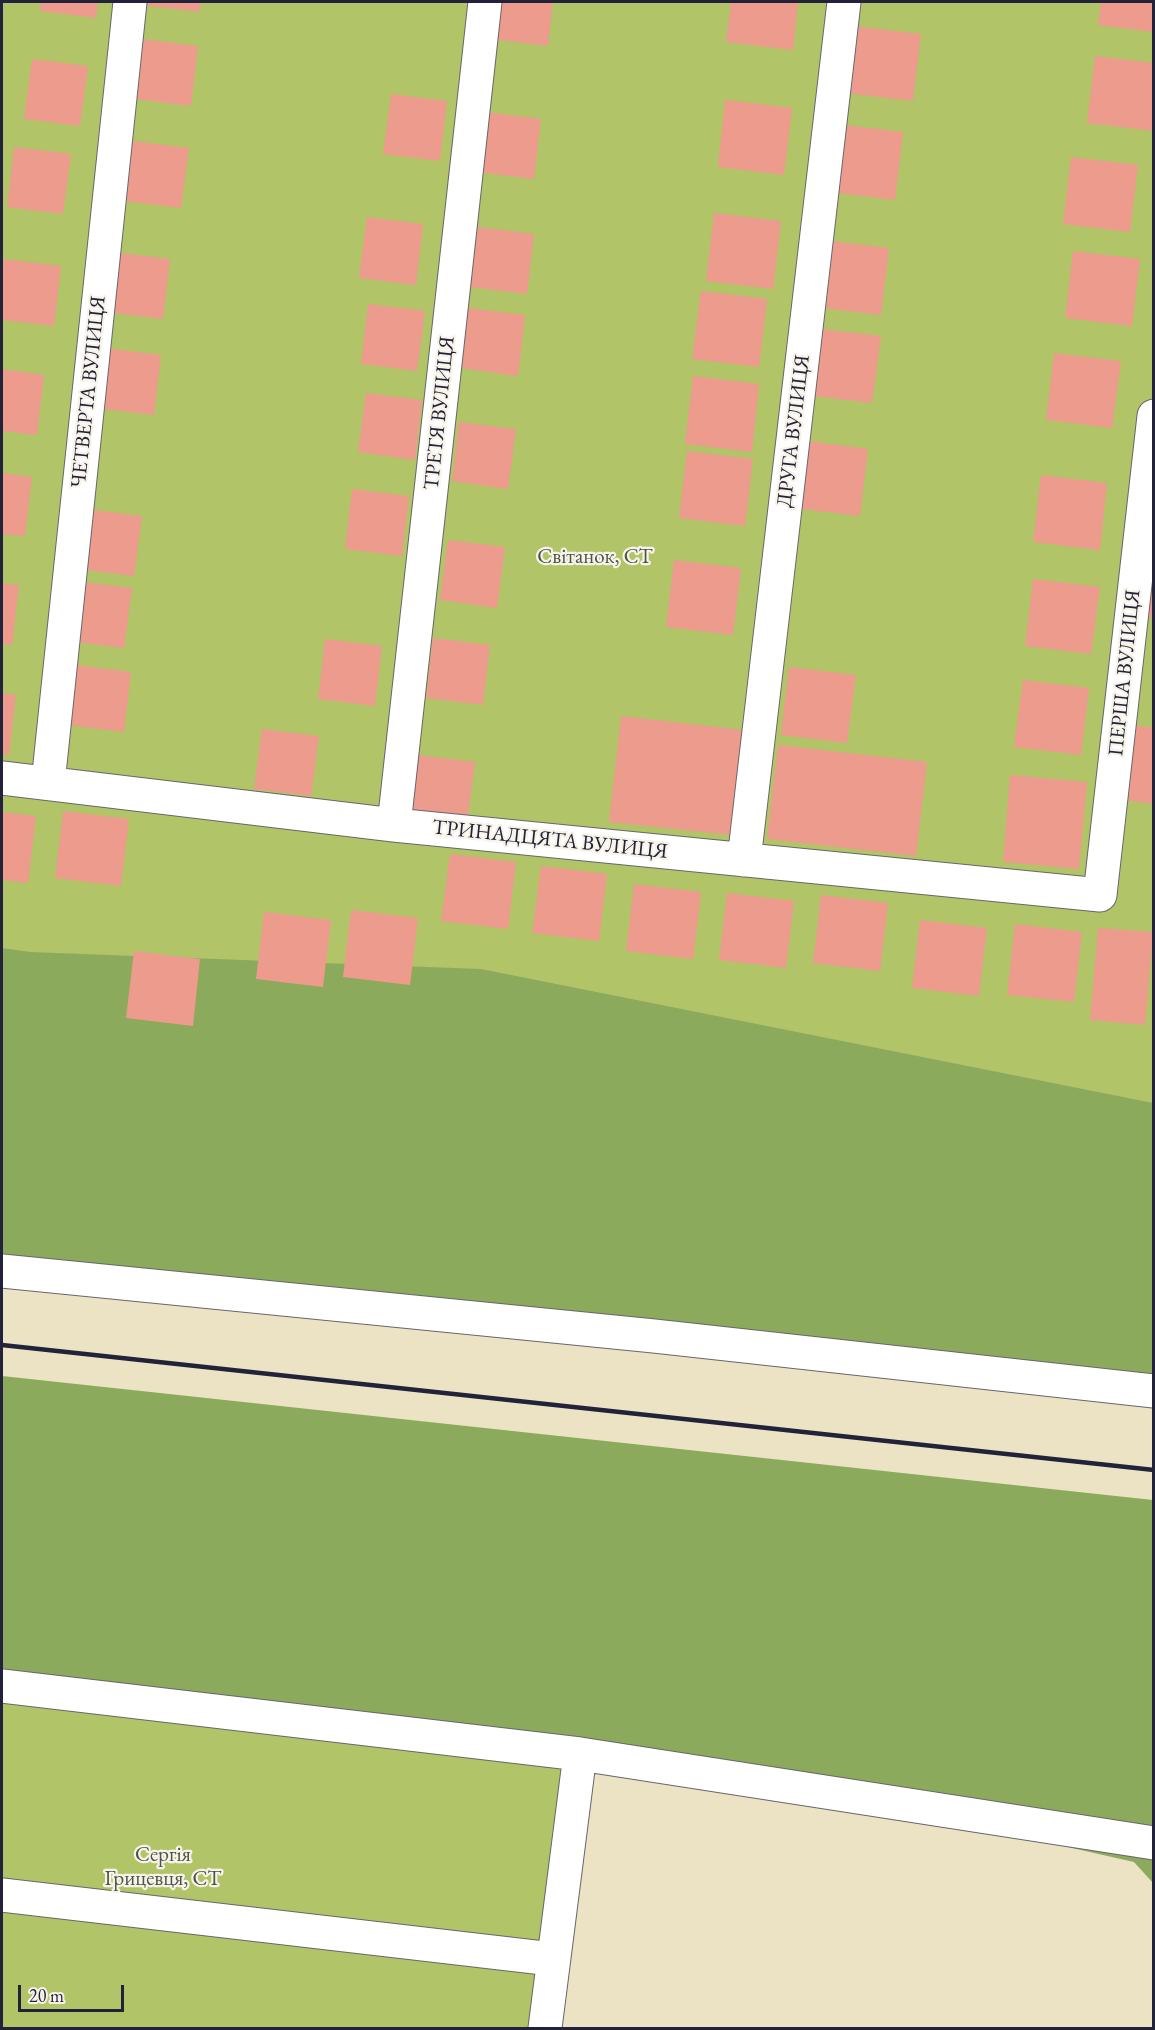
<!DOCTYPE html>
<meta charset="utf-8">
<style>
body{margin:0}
#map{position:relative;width:1155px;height:2030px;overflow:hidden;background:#ebe3c4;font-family:"EB Garamond",serif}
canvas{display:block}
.frame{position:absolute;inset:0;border:3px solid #22223b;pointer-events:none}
.scale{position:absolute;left:18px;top:1985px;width:106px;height:27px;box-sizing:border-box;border:3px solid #22223b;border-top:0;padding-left:8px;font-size:18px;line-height:21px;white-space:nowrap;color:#22223b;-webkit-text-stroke:4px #f7f3e8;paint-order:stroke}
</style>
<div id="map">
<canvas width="1155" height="2030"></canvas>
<div class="frame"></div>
<div class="scale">20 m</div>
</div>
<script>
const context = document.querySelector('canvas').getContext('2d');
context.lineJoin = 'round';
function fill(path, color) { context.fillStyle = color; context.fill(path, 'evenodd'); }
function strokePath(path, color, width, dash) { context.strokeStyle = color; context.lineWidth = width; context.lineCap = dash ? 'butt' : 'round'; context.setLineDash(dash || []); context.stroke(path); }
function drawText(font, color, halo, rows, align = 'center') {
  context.font = font + ' "EB Garamond",serif'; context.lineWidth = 4.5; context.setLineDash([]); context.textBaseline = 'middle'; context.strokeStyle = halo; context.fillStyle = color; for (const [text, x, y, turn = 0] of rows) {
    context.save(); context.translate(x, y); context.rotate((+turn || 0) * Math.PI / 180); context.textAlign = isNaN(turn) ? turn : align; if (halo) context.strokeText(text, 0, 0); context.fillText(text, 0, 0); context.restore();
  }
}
fill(new Path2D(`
 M 2,2 L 1153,2 L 1153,1200 L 2,1033 Z
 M 2,1686 L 580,1754 L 558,2028 L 2,2028 Z`), '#b1c468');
fill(new Path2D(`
 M 2,948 L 30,952 L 481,969 L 1153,1103 L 1153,1396 L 2,1278 Z
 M 2,1376 L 1153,1500 L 1153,1883 L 1134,1862 L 829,1793 L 2,1690 Z`), '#8caa5c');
fill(new Path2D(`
 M 41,2 L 98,2 L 96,18 L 40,11 Z
 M 143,2 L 201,2 L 199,12 L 143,5 Z
 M 496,2 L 553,2 L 548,46 L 491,39 Z
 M 731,2 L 798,2 L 793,50 L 726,42 Z
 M 1101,2 L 1154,2 L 1154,32 L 1098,25 Z
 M 854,26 L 921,34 L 913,101 L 846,93 Z
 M 142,39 L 198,46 L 191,106 L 134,99 Z
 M 1095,56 L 1154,63 L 1154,131 L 1087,123 Z
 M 32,59 L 88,66 L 80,126 L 24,119 Z
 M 391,94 L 447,101 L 440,161 L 383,154 Z
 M 725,100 L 792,108 L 784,175 L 718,167 Z
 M 485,112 L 541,119 L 534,179 L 477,172 Z
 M 836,124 L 903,132 L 895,200 L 828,192 Z
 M 132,141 L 189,148 L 181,208 L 125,201 Z
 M 14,147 L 71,154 L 63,214 L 7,207 Z
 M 1071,157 L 1138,165 L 1130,232 L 1063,224 Z
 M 714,213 L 781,221 L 773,289 L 706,281 Z
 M 367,217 L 423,224 L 416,285 L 359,278 Z
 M 478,227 L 534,234 L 527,294 L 470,287 Z
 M 822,240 L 889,248 L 881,315 L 814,307 Z
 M 1073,251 L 1140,259 L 1132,326 L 1065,318 Z
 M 113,252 L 170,259 L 163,319 L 106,312 Z
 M 4,259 L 61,266 L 54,326 L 2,320 L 2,283 Z
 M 701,291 L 767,299 L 759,367 L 692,359 Z
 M 368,304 L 425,311 L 417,371 L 361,364 Z
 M 468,308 L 525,315 L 518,376 L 461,368 Z
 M 814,328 L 881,336 L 872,403 L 806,395 Z
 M 104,348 L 161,355 L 154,415 L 97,408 Z
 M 1054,353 L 1121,361 L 1112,428 L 1046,420 Z
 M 2,369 L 44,375 L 37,435 L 2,431 Z
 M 693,376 L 759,384 L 752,452 L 685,444 Z
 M 366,393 L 422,400 L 415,460 L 358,452 Z
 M 459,422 L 516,429 L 508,489 L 452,481 Z
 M 801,440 L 868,449 L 860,516 L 793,508 Z
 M 687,451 L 753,459 L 745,526 L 679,518 Z
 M 2,473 L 32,477 L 25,536 L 2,534 Z
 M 1041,475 L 1107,483 L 1100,550 L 1033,542 Z
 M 352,489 L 409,496 L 402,556 L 345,549 Z
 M 85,509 L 142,516 L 134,576 L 77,569 Z
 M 448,540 L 505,547 L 497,608 L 440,600 Z
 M 1154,549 L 1154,617 L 1142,616 Z
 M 674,560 L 741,568 L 733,635 L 666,627 Z
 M 1033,579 L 1100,587 L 1091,654 L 1025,646 Z
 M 75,581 L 132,588 L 124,648 L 67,641 Z
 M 2,583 L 19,585 L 12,645 L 2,644 Z
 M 433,638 L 490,645 L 483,705 L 426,698 Z
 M 325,639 L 382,646 L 375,706 L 318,699 Z
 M 75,665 L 131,672 L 124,732 L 67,725 Z
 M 789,667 L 856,675 L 847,743 L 781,735 Z
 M 1023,680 L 1089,688 L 1081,755 L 1014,747 Z
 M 2,693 L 16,695 L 9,755 L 2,754 Z
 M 621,716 L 743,730 L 731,835 L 609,822 Z
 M 1134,725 L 1154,728 L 1154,804 L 1124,800 Z
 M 262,729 L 319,736 L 311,796 L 254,789 Z
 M 778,745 L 927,762 L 916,856 L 767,839 Z
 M 418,755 L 475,762 L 467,822 L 410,815 Z
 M 1010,775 L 1087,782 L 1079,869 L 1003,862 Z
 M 63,811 L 129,819 L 121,886 L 55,878 Z
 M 2,812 L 36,816 L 28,883 L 2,880 Z
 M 450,854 L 516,862 L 508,929 L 441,921 Z
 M 541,866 L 607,874 L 599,941 L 532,933 Z
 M 634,884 L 701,892 L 693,959 L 626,951 Z
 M 727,893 L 794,901 L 786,968 L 719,960 Z
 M 821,895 L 888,903 L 880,971 L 813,963 Z
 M 351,910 L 418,918 L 410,985 L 343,977 Z
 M 264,912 L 331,920 L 323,987 L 256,979 Z
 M 920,920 L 987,928 L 979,996 L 912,988 Z
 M 1015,924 L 1082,932 L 1074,1002 L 1007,995 Z
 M 1098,928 L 1153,932 L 1145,1025 L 1090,1020 Z
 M 134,951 L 200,959 L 193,1026 L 126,1018 Z`), '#ed9b8d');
const minor = new Path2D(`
 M 2,778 L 394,825 L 1100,895 L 1154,416
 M 48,783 L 130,2
 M 394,825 L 485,2
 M 744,860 L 844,2
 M 2,1271 L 654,1336 L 1154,1391
 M 2,1686 L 580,1754 L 1154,1843
 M 2,1895 L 552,1959
 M 545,2028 L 580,1754`);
strokePath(minor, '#68666b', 35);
strokePath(minor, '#fff', 33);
strokePath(new Path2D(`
 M 2,1345 L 1154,1470`), '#22223b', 4.5);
drawText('21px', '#22223b', '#f7f3e8', [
 ["ЧЕТВЕРТА ВУЛИЦЯ",89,392,-84],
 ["ТРЕТЯ ВУЛИЦЯ",440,413,-84],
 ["ДРУГА ВУЛИЦЯ",794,431,-83],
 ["ПЕРША ВУЛИЦЯ",1125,673,-84],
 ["ТРИНАДЦЯТА ВУЛИЦЯ",550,840,6]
]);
drawText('21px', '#4d5348', '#f7f3e8', [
 ["Світанок, СТ",595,557],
 ["Сергія",163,1855],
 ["Грицевця, СТ",163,1879]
]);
</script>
